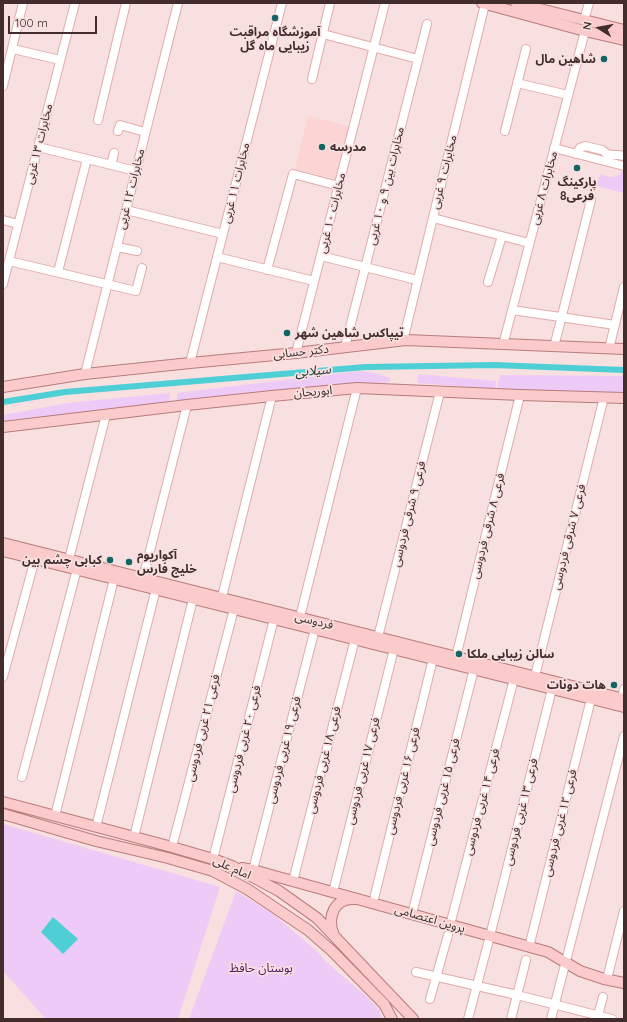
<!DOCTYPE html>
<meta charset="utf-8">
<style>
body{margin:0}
#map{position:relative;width:627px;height:1022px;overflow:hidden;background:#f7e0df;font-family:Quicksand,sans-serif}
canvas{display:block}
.frame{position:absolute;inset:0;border:4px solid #422c2c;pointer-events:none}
.north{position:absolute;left:579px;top:8px;width:40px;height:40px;-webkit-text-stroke:3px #f7e0df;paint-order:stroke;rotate:281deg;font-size:11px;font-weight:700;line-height:16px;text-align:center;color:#422c2c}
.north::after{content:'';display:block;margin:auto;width:14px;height:18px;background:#422c2c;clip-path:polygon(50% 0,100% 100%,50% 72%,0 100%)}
.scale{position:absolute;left:8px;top:16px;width:89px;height:18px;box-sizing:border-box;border:2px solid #422c2c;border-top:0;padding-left:5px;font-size:12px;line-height:14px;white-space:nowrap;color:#422c2c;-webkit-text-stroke:3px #f7e0df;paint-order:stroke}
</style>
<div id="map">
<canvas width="627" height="1022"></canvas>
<div class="frame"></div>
<div class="north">N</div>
<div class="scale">100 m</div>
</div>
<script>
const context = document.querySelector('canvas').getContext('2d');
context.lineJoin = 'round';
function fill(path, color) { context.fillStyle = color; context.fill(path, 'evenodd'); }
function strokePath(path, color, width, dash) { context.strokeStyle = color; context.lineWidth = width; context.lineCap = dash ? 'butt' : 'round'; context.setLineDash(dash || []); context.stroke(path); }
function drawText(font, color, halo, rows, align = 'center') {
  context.font = font + ' Quicksand,"Noto Sans Arabic",sans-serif'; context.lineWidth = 3.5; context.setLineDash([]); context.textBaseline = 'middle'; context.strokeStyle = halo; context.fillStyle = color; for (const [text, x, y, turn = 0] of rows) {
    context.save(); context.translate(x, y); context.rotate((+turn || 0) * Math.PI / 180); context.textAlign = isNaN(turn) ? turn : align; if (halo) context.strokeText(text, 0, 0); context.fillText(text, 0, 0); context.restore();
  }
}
fill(new Path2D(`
 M 308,116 L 349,126 L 336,179 L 295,169 Z`), '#fcd4d3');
fill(new Path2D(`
 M 624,170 L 624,193 L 597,186 L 600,174 C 611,178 616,179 624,170 Z
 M 362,371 L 378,374 L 390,378 L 390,382 L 267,393 L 177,403 L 177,393 L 350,372 Z
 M 418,374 L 496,381 L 495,389 L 418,383 Z
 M 501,375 L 624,376 L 624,394 L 497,390 L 498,381 Z
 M 170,393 L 169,403 L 104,409 L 3,423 L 3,415 L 68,403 Z
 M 3,824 L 220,887 L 178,1019 L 45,1019 L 44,1017 L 3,971 Z
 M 236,891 L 273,914 L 318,952 L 325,961 L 367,997 L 379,1010 L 382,1019 L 189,1019 Z`), '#eecaf7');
fill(new Path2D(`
 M 53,917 L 78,939 L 63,954 L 41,932 Z`), '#4dcfd5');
strokePath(new Path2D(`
 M 3,402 L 65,392 L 366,367 L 494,365 L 624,370`), '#4dcfd5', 6);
const minor = new Path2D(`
 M 584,20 L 589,3
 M 323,34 L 418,59
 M 13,49 L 60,60
 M 312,79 L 330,3
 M 517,83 L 568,95
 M 3,86 L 23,3
 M 98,120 L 126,3
 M 118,131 L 120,125 L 145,132
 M 505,131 L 526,49
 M 38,147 L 136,171
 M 554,148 L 624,166
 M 576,154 L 580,148 L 585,146 L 602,150 L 607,154 L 612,155 L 618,155 L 624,156
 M 111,165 L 114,153
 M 126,210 L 223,234
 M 433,218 L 529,243
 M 3,220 L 18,224
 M 117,247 L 137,251
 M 321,256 L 417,280
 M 217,257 L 314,281
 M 9,261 L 136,291 L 142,268
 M 267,270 L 293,174 L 339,186
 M 58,272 L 87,159
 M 488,282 L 502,236
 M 3,284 L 75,3
 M 512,310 L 615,325
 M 403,341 L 485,4
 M 503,345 L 585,31
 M 345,347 L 427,24
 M 554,347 L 591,200
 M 609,349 L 624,287
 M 296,353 L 385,3
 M 190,363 L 282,3
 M 85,374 L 178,3
 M 69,559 L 106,415
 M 143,578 L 187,405
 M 222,597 L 272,396
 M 300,617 L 357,388
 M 378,637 L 440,392
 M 456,657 L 520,395
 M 535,676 L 604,397
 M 3,677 L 35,559
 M 622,698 L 624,689
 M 22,777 L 77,569
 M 55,816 L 114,579
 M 96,827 L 156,589
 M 134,837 L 193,599
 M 172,847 L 234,609
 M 213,859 L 274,619
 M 253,870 L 315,629
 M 293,881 L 355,639
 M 333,892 L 394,649
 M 373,903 L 433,659
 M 412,914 L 474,669
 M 450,925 L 514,679
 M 529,947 L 591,699
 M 416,972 L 517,995 L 612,1019
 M 607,979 L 624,911
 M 430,999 L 448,935
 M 468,1019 L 490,936 L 552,689
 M 511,1019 L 526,960
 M 551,1019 L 624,736
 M 597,1019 L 603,997`);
const major = new Path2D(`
 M 482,3 L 585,31 L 624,40
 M 516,3 L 624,30
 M 3,387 L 85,374 L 190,363 L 296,353 L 406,340 L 624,349
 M 3,427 L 187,405 L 272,396 L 357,388 L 520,395 L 624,398
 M 3,543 L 624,699
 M 3,551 L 624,707
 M 3,802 L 172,847 L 213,859 L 232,866 L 279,891 L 317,918 L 413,1019
 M 3,814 L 96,841 L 168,858 L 213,871 L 247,889 L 308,930 L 332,951 L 384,1004 L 392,1019
 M 242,868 L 253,870 L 548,952 L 580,971 L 604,979 L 624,983
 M 334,935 C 328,923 331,905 345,900 C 348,899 352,899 355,899`);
strokePath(minor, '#e2abaa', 10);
strokePath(major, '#b87c7c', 12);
strokePath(minor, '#fff', 8);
strokePath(major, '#fbcaca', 10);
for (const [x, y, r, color] of [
 [275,18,4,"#126366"],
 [604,59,4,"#126366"],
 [322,147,4,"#126366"],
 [577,168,4,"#126366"],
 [287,333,4,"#126366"],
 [110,560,4,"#126366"],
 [129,562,4,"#126366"],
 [459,654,4,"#126366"],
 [614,685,4,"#126366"]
]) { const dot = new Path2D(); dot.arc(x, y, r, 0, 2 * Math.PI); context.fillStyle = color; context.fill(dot); strokePath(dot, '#f7e0df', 1.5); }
drawText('bold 12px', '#422c2c', '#f7e0df', [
 ["آموزشگاه مراقبت",275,32,"center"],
 ["زیبایی ماه گل",275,46,"center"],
 ["شاهین مال",596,59,"right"],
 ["مدرسه",330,147],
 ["پارکینگ",577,182,"center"],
 ["فرعی8",577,196,"center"],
 ["تیپاکس شاهین شهر",295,333],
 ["آکواریوم",137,555],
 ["خلیج فارس",137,569],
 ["کبابی چشم بین",102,560,"right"],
 ["سالن زیبایی ملکا",467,654],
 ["هات دونات",606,685,"right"]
], 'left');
drawText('12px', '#422c2c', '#f7e0df', [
 ["مخابرات ۱۳ غربی",39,144,-76],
 ["مخابرات ۹ غربی",444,172,-76],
 ["مخابرات ۱۱ غربی",236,183,-76],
 ["مخابرات بین ۹ و ۱۰ غربی",386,186,-76],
 ["مخابرات ۸ غربی",544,188,-75],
 ["مخابرات ۱۲ غربی",131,189,-76],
 ["مخابرات ۱۰ غربی",332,213,-76],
 ["دکتر حسابی",301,352,-6],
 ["ابوریحان",313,392,-5],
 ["فرعی ۹ شرقی فردوسی",409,514,-76],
 ["فرعی ۸ شرقی فردوسی",488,526,-76],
 ["فرعی ۷ شرقی فردوسی",569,537,-76],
 ["فردوسی",314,621,14],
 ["فرعی ۲۱ غربی فردوسی",203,728,-76],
 ["فرعی ۲۰ غربی فردوسی",244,739,-76],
 ["فرعی ۱۹ غربی فردوسی",284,750,-76],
 ["فرعی ۱۸ غربی فردوسی",324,760,-76],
 ["فرعی ۱۷ غربی فردوسی",363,771,-76],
 ["فرعی ۱۶ غربی فردوسی",403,781,-76],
 ["فرعی ۱۵ غربی فردوسی",443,792,-76],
 ["فرعی ۱۴ غربی فردوسی",482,802,-75],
 ["فرعی ۱۳ غربی فردوسی",521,812,-76],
 ["فرعی ۱۲ غربی فردوسی",560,823,-76],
 ["امام علی",232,868,24],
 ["پروین اعتصامی",430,919,16]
]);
drawText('12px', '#531360', '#f7e0df', [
 ["بوستان حافظ",261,968]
]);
drawText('italic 13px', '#1d393a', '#f7e0df', [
 ["سیلابی",313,371,-5]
]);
</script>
